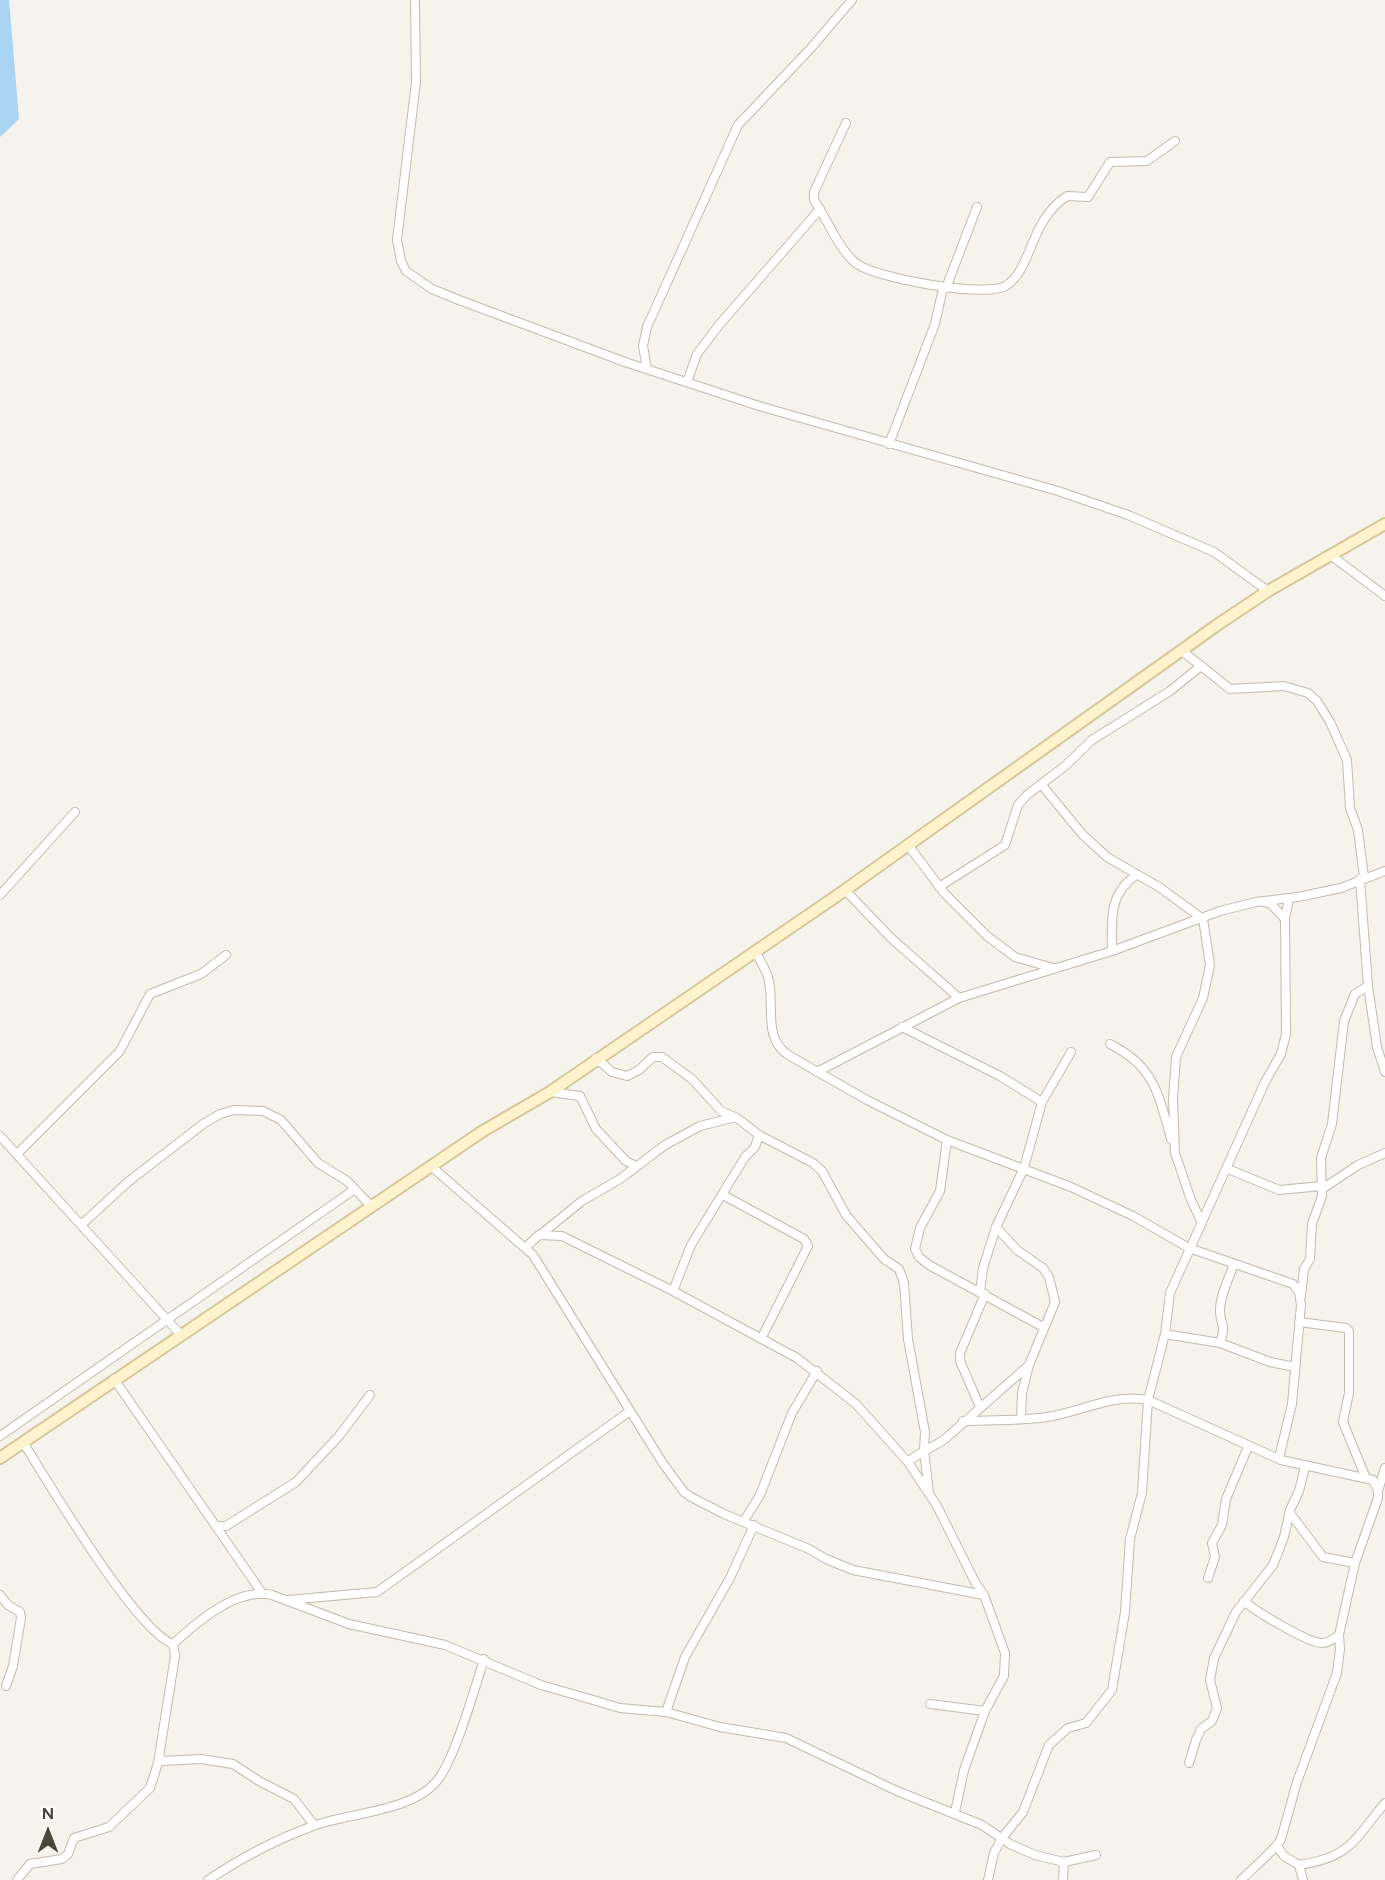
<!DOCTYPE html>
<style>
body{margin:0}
#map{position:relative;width:1385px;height:1880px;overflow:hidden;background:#f6f3ec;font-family:Figtree,sans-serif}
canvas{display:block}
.north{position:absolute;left:18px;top:1802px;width:60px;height:60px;-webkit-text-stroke:4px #fff;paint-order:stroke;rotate:0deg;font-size:16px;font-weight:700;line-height:24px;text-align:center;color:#4b4439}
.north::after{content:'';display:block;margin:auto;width:21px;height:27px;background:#4b4439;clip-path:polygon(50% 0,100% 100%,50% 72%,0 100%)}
</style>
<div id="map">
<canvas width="1385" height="1880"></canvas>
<div class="north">N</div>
</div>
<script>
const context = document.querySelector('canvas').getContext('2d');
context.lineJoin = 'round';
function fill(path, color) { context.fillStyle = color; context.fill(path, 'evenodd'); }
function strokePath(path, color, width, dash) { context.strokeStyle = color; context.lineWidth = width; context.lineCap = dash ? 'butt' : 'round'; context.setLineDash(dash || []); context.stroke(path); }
fill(new Path2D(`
 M 0,0 L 9,0 L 19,119 L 0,137 Z`), '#a9d4f2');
const street = new Path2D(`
 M 415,0 L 416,82 L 397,240 L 401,261 L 406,271 L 432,289 L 459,300 L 625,362 L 759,406 L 1058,491 L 1128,515 L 1214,552 L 1268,591
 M 846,123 L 814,192 L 814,200 C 828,220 838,249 857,264 C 876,278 988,299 1007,285 C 1033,267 1029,221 1067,196 L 1088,197 L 1110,162 L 1147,161 L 1175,141
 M 946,288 L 977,207
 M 647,369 L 643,346 L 647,327 L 738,125 L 811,48 L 852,0
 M 687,382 L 697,354 L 719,325 L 820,209
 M 889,444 L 935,324 L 943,288
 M 1332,556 L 1385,596
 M 1181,650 L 1230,689 L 1284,686 L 1308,693 L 1317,701 L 1330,722 L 1347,760 L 1350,808 L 1358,830 L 1364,877
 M 1041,784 L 1082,834 L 1107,857 L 1159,887 L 1203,919 L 1210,965 L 1203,998 L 1176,1057 L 1173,1099 L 1175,1153 L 1191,1200 L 1202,1223
 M 908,845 L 945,894 L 987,936 L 1015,957 L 1053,968
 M 1360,879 L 1368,986 L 1377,1047 L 1385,1072
 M 939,887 L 1005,845 L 1018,805 L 1027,795 L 1065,766 L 1092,740 L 1170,691 L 1201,666
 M 845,890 L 891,938 L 959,998
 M 0,895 L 75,812
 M 1264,902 L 1271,904 L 1285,919
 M 755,951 C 759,959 765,968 768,977 C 776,1004 761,1039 790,1056 L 867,1100 L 947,1140 L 1071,1187 L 1133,1216 L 1189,1248 L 1293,1284 L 1299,1292 L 1301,1305 L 1292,1404 L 1279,1458 L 1281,1460
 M 1112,951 C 1112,919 1108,895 1136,875
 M 902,1027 L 1000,1076 L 1042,1102 L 1024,1168 L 996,1227 L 1017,1250 L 1043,1268 L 1049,1277 L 1055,1302 L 1029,1365 L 1022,1393 L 1021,1419
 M 1110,1044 C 1155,1067 1158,1093 1171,1139
 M 596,1058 L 612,1072 L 627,1076 L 639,1070 L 653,1057 L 662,1057 L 692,1079 L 721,1111 L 737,1118 L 759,1135 L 813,1163 L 822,1171 L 846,1215 L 884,1259 L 899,1269 L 904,1283 L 908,1339 L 925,1432 L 924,1451 L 929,1493
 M 817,1072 L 959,998 L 1112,951 L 1220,911 L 1256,902 L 1298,897 L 1341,888 L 1385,871
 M 551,1092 L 580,1096 L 596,1129 L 626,1161 L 636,1166
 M 1042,1102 L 1071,1052
 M 0,1136 L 181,1335
 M 947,1140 L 940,1191 L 920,1228 L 915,1249 L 919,1257 L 929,1265 L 1043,1327
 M 17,1154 L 120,1051 L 150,994 L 201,974 L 226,955
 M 432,1167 L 533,1255 L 662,1462 L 684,1492 L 691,1497 L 724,1514 L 809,1549 L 826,1559 L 853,1570 L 984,1595
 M 1228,1169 L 1279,1190 L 1322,1186
 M 1322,1189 L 1358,1165 L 1385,1153
 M 723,1195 L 804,1239 L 808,1246 L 761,1339
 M 81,1225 L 128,1182 L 203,1124 L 220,1114 L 234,1110 L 263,1111 L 281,1120 L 318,1163 L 347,1181 L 372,1207
 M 540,1235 L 582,1201 L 620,1179 L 665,1145 L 700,1126 L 732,1118
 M 526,1247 L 539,1235 L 562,1236 L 673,1291 L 797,1358 L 856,1404 L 908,1462 L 937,1506 L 975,1582 L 984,1595 L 1005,1653 L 1004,1676 L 985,1711 L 964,1770 L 955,1812
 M 673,1291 L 691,1245 L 745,1157 L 755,1147 L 759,1135
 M 980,1292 L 983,1268 L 996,1227
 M 1301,1296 L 1304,1269 L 1310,1259 L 1312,1224 L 1322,1196 L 1321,1158 L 1332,1124 L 1344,1021 L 1355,994 L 1368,986
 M 1299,1322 L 1346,1328 L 1349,1331 L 1349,1393 L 1343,1422 L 1365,1476
 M 1165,1334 L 1220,1343 L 1270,1362 L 1295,1367
 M 1220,1343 C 1227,1322 1220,1326 1220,1311 C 1220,1295 1229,1278 1234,1264
 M 114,1379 L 262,1593
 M 980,1407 L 960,1361 L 960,1353 L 985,1294
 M 963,1421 C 991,1420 1020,1421 1047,1417 C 1081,1412 1113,1393 1148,1400 L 1281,1460 L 1373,1480 L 1378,1491 L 1378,1498 L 1355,1563 L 1339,1635 L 1340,1649 L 1337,1673 L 1297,1782 L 1281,1839 C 1276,1849 1251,1870 1241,1880
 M 0,1436 L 355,1189
 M 908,1462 C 919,1452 932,1448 945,1439 L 1028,1366
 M 1378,1491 L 1385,1468
 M 1290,1513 L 1323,1557 L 1355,1563
 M 744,1521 L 760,1495 L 792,1413 L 817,1371
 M 216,1526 L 226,1526 L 296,1482 L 339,1436 L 370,1395
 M 1208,1578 L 1215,1557 L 1212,1543 L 1222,1525 L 1226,1499 L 1248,1447
 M 0,1595 L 8,1605 L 20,1612 L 21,1618 L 13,1666 L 6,1686
 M 288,1600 L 377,1592 L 630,1411
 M 1244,1601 C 1255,1611 1308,1643 1322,1643 C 1329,1643 1333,1639 1339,1635
 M 173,1644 C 197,1622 237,1587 272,1595 L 349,1624 L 445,1645 L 541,1685 L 593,1700 L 620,1708 L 666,1712 L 720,1727 L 786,1738 L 897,1791 L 982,1825 L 1010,1844 L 1035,1855 L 1064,1862 L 1096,1855
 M 930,1704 L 985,1711
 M 666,1712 L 685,1657 L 730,1578 L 754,1525
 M 160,1756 L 162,1761 L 201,1759 L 233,1764 L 259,1781 L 294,1799 L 314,1825
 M 1189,1763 L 1196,1740 L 1201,1729 L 1212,1721 L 1217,1708 L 1210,1680 L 1214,1658 L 1236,1612 L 1273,1565 L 1284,1537 L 1290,1510 L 1299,1491 L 1305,1467
 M 1277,1846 L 1284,1856 L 1299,1865 L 1303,1880
 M 1299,1865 C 1351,1857 1353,1841 1385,1803
 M 17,1880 L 30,1864 L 62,1859 L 68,1854 L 74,1838 L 109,1827 L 150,1788 L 158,1763 L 175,1656 L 173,1644 C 136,1631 48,1482 23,1442
 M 208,1880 C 241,1858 277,1839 313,1826 C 348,1813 410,1812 436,1782 C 454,1762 475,1688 484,1659
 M 988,1880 L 994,1853 L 1002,1838 L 1023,1812 L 1049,1745 L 1068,1728 L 1086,1723 L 1112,1690 L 1125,1612 L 1130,1539 L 1142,1493 L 1148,1400 L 1165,1334 L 1170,1293 L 1265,1082 L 1281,1054 L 1286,1034 L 1285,919 L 1289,898
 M 1063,1880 L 1064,1862`);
const secondary = new Path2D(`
 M 0,1458 L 483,1131 L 550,1092 L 838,895 L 1220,623 L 1268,591 L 1385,524`);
strokePath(street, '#c2bbae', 10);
strokePath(secondary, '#d6c79b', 14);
strokePath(street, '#fff', 8);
strokePath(secondary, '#fff3cd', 10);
</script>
